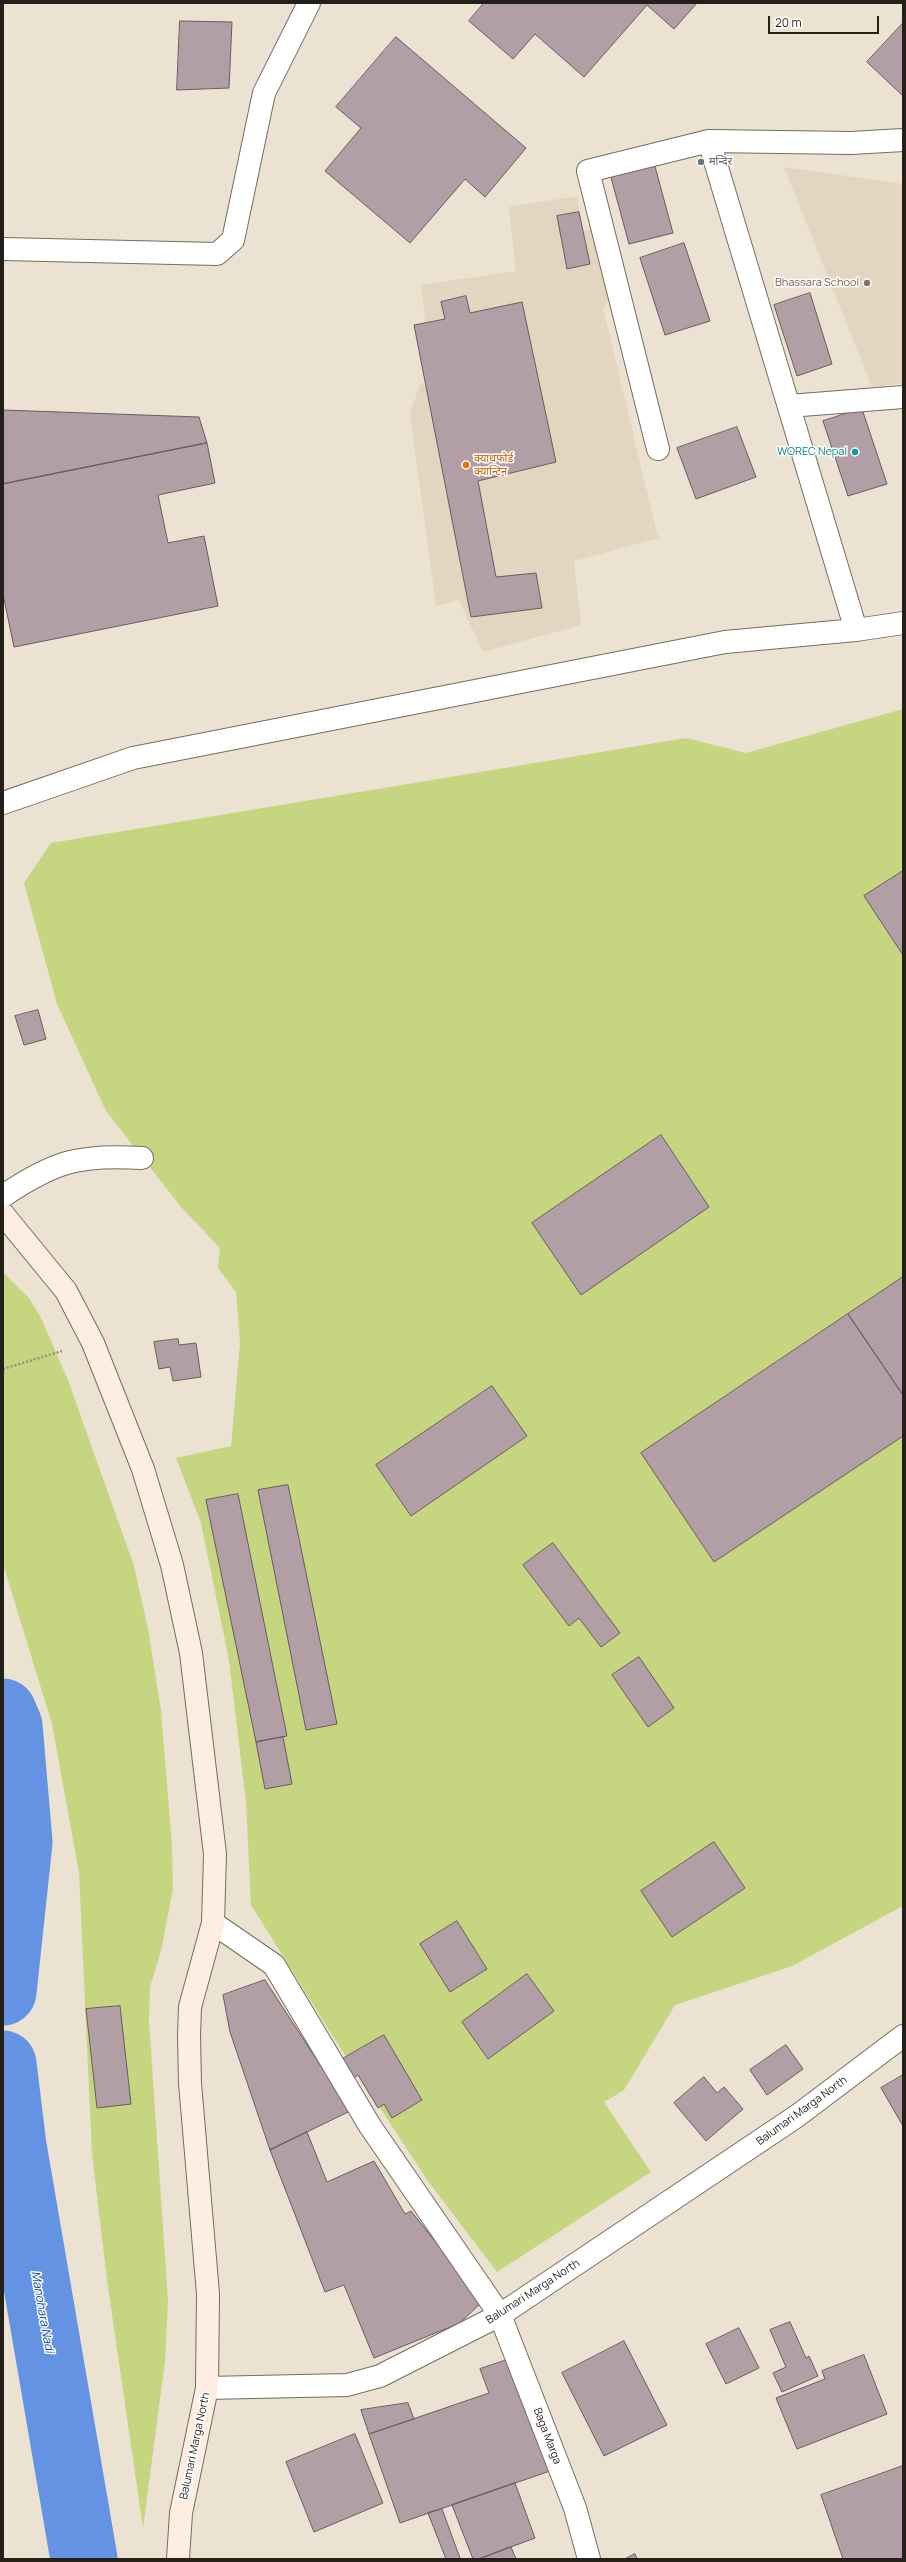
<!DOCTYPE html>
<meta charset="utf-8">
<style>
body{margin:0}
#map{position:relative;width:906px;height:2562px;overflow:hidden;background:#ebe2d1;font-family:Manrope,sans-serif}
canvas{display:block}
.frame{position:absolute;inset:0;border:4px solid #231f19;pointer-events:none}
.scale{position:absolute;left:768px;top:16px;width:111px;height:18px;box-sizing:border-box;border:2px solid #231f19;border-top:0;padding-left:5px;font-size:12px;line-height:14px;white-space:nowrap;color:#231f19;-webkit-text-stroke:3px #fff;paint-order:stroke}
</style>
<div id="map">
<canvas width="906" height="2562"></canvas>
<div class="frame"></div>
<div class="scale">20 m</div>
</div>
<script>
const context = document.querySelector('canvas').getContext('2d');
context.lineJoin = 'round';
function fill(path, color) { context.fillStyle = color; context.fill(path, 'evenodd'); }
function strokePath(path, color, width, dash) { context.strokeStyle = color; context.lineWidth = width; context.lineCap = dash ? 'butt' : 'round'; context.setLineDash(dash || []); context.stroke(path); }
function drawText(font, color, halo, rows, align = 'center') {
  context.font = font + ' Manrope,"Noto Sans Devanagari",sans-serif'; context.lineWidth = 3; context.setLineDash([]); context.textBaseline = 'middle'; context.strokeStyle = halo; context.fillStyle = color; for (const [text, x, y, turn = 0] of rows) {
    context.save(); context.translate(x, y); context.rotate((+turn || 0) * Math.PI / 180); context.textAlign = isNaN(turn) ? turn : align; if (halo) context.strokeText(text, 0, 0); context.fillText(text, 0, 0); context.restore();
  }
}
fill(new Path2D(`
 M 784,167 L 903,184 L 903,383 L 872,387 Z
 M 577,196 L 582,231 L 604,228 L 618,293 L 603,308 L 658,538 L 574,561 L 581,625 L 483,652 L 459,600 L 436,606 L 410,414 L 420,384 L 432,381 L 421,285 L 516,271 L 509,207 Z`), '#e3d5c0');
fill(new Path2D(`
 M 903,709 L 903,1906 L 792,1966 L 675,2005 L 624,2090 L 604,2102 L 651,2172 L 497,2272 L 428,2181 L 332,2035 L 251,1905 L 246,1802 L 229,1660 L 201,1523 L 176,1458 L 231,1446 L 240,1343 L 236,1292 L 218,1268 L 220,1248 L 181,1207 L 106,1111 L 57,1004 L 24,883 L 51,843 L 686,738 L 746,753 Z
 M 3,1272 L 29,1298 L 41,1318 L 68,1380 L 134,1566 L 148,1629 L 161,1710 L 172,1847 L 173,1889 L 161,1951 L 150,1987 L 149,2021 L 168,2301 L 165,2361 L 143,2528 L 107,2280 L 92,2154 L 79,1873 L 52,1724 L 3,1564 Z`), '#c6d580');
strokePath(new Path2D(`
 M 3,1712 L 9,1726 L 19,1842 L 3,1992
 M 3,2064 L 13,2146 L 84,2559`), '#6393e2', 67);
const building = new Path2D(`
 M 484,3 L 697,3 L 674,29 L 647,5 L 584,77 L 535,34 L 513,59 L 469,21 Z
 M 180,21 L 232,22 L 229,88 L 177,90 Z
 M 903,23 L 903,96 L 867,62 Z
 M 396,37 L 526,148 L 485,197 L 465,179 L 410,243 L 325,171 L 361,128 L 336,107 Z
 M 653,159 L 673,233 L 629,244 L 609,170 Z
 M 579,212 L 590,264 L 567,269 L 557,216 Z
 M 684,243 L 710,321 L 665,335 L 640,258 Z
 M 810,293 L 832,364 L 797,376 L 774,305 Z
 M 466,296 L 470,313 L 522,302 L 556,462 L 478,481 L 496,577 L 536,573 L 542,608 L 471,617 L 414,325 L 445,319 L 441,302 Z
 M 862,409 L 887,484 L 848,496 L 823,421 Z
 M 3,410 L 199,417 L 207,443 L 3,484 Z
 M 737,427 L 756,477 L 696,499 L 677,448 Z
 M 207,443 L 215,483 L 158,495 L 168,543 L 204,536 L 218,606 L 14,647 L 3,594 L 3,484 Z
 M 903,871 L 903,955 L 864,896 Z
 M 38,1010 L 46,1039 L 24,1045 L 15,1016 Z
 M 661,1135 L 709,1207 L 581,1295 L 532,1223 Z
 M 903,1277 L 903,1395 L 848,1314 Z
 M 848,1314 L 903,1395 L 903,1436 L 714,1562 L 641,1453 Z
 M 178,1339 L 179,1345 L 196,1343 L 201,1377 L 173,1381 L 170,1367 L 159,1369 L 154,1342 Z
 M 492,1386 L 527,1436 L 411,1516 L 376,1465 Z
 M 288,1485 L 337,1724 L 306,1730 L 258,1490 Z
 M 238,1494 L 287,1736 L 256,1742 L 206,1500 Z
 M 553,1543 L 620,1633 L 601,1647 L 579,1618 L 569,1626 L 523,1565 Z
 M 639,1657 L 674,1708 L 648,1727 L 612,1675 Z
 M 283,1737 L 292,1784 L 265,1789 L 256,1742 Z
 M 714,1842 L 745,1888 L 672,1937 L 641,1891 Z
 M 457,1921 L 487,1969 L 450,1992 L 420,1944 Z
 M 527,1974 L 554,2011 L 488,2059 L 462,2022 Z
 M 265,1980 L 350,2111 L 270,2150 L 230,2032 L 223,1995 Z
 M 120,2006 L 131,2104 L 97,2108 L 86,2009 Z
 M 384,2035 L 422,2100 L 392,2118 L 384,2104 L 378,2108 L 358,2075 L 351,2080 L 339,2061 Z
 M 786,2045 L 803,2069 L 767,2095 L 750,2070 Z
 M 903,2075 L 903,2126 L 881,2088 Z
 M 704,2077 L 717,2093 L 724,2087 L 743,2109 L 706,2141 L 674,2103 Z
 M 307,2132 L 327,2182 L 374,2161 L 405,2214 L 411,2211 L 483,2301 L 460,2323 L 374,2358 L 344,2285 L 325,2292 L 270,2150 Z
 M 790,2322 L 806,2358 L 809,2356 L 818,2376 L 782,2392 L 773,2373 L 786,2367 L 770,2330 Z
 M 739,2328 L 759,2368 L 726,2384 L 706,2344 Z
 M 624,2341 L 667,2425 L 604,2456 L 562,2373 Z
 M 864,2355 L 887,2414 L 797,2449 L 776,2398 L 825,2379 L 822,2371 Z
 M 510,2359 L 550,2471 L 400,2523 L 369,2434 L 489,2393 L 480,2369 Z
 M 408,2403 L 414,2419 L 369,2434 L 361,2410 Z
 M 355,2434 L 383,2503 L 314,2532 L 286,2462 Z
 M 903,2466 L 903,2559 L 843,2559 L 821,2495 Z
 M 515,2483 L 535,2538 L 479,2559 L 473,2559 L 452,2505 Z
 M 442,2509 L 460,2558 L 458,2559 L 446,2559 L 428,2513 Z
 M 511,2547 L 516,2559 L 479,2559 Z
 M 635,2554 L 637,2559 L 625,2559 Z`);
fill(building, '#b29fa5');
strokePath(building, '#6b5a5f', 1);
const minor = new Path2D(`
 M 709,141 L 856,630
 M 3,249 L 217,254 L 233,240 L 264,93 L 309,3
 M 789,406 L 903,397
 M 658,449 L 588,171 L 709,141 L 851,143 L 903,140
 M 3,803 L 133,758 L 725,642 L 856,630 L 903,623
 M 3,1196 C 55,1161 80,1154 142,1158
 M 213,1923 L 274,1965 L 370,2126 L 500,2315 L 575,2508 L 589,2559
 M 207,2388 L 347,2385 L 380,2376 L 500,2315 L 797,2116 L 903,2036`);
const secondary = new Path2D(`
 M 3,1214 L 66,1291 L 93,1343 L 143,1469 L 172,1565 L 191,1653 L 215,1854 L 213,1923 L 190,2007 L 189,2035 L 190,2083 L 208,2294 L 207,2388 L 181,2513 L 178,2559`);
strokePath(minor, '#756d5e', 24);
strokePath(secondary, '#756d5e', 24);
strokePath(new Path2D(`
 M 3,1369 L 62,1351`), '#958e82', 2.5, [2, 2]);
strokePath(minor, '#fff', 22);
strokePath(secondary, '#feede2', 22);
for (const [x, y, r, color] of [
 [701,162,4,"#6b7280"],
 [867,283,4,"#8d6e63"],
 [855,452,4,"#0f9aa8"],
 [466,465,4,"#e8710a"]
]) { const dot = new Path2D(); dot.arc(x, y, r, 0, 2 * Math.PI); context.fillStyle = color; context.fill(dot); strokePath(dot, '#fff', 1.5); }
drawText('11px', '#5b616d', '#fff', [
 ["मन्दिर",709,162]
], 'left');
drawText('11px', '#785e54', '#fff', [
 ["Bhassara School",859,283]
], 'right');
drawText('11px', '#0d838f', '#fff', [
 ["WOREC Nepal",847,452]
], 'right');
drawText('11px', '#c56008', '#fff', [
 ["क्याथफोर्ड",474,459],
 ["क्यान्टिन",474,472]
], 'left');
drawText('11px', '#231f19', '#fff', [
 ["Balumari Marga North",802,2111,-36],
 ["Balumari Marga North",533,2292,-33],
 ["Baga Marga",547,2436,69],
 ["Balumari Marga North",195,2446,-78]
]);
drawText('italic 12px', '#07449f', '#fff', [
 ["Manohara Nadi",42,2312,80]
]);
</script>
